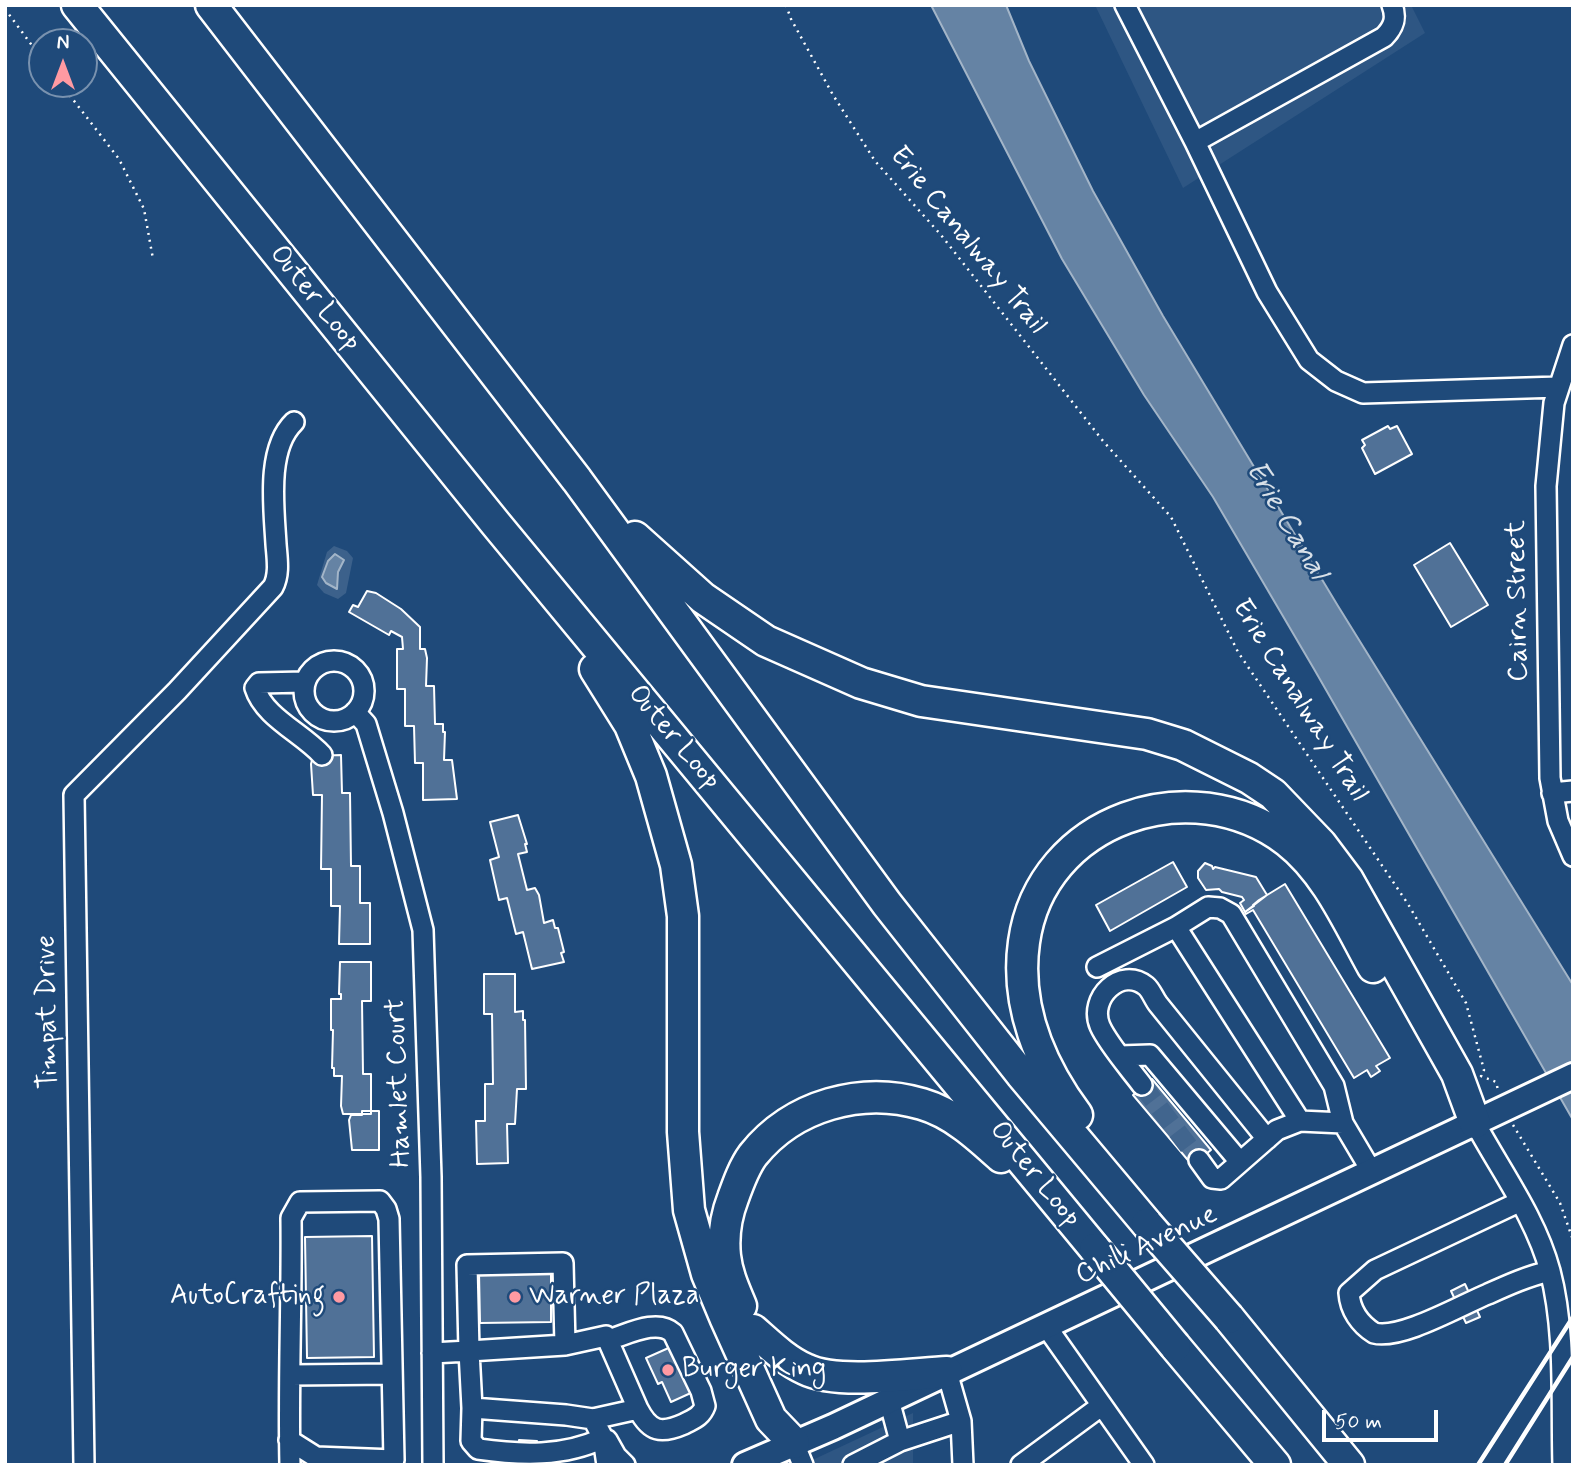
<!DOCTYPE html>
<style>
body{margin:0}
#map{position:relative;width:1578px;height:1470px;overflow:hidden;background:#1f4a7a;font-family:Mynerve,sans-serif}
canvas{display:block}
.frame{position:absolute;inset:0;border:7px solid #fff;pointer-events:none}
.north{position:absolute;left:28px;top:28px;width:70px;height:70px;box-sizing:border-box;background:#1f4a7a;border:2px solid #7992af;border-radius:50%;rotate:0deg;font-size:19px;font-weight:700;line-height:28px;text-align:center;color:#fff}
.north::after{content:'';display:block;margin:auto;width:24px;height:32px;background:#ff9aa2;clip-path:polygon(50% 0,100% 100%,50% 72%,0 100%)}
.scale{position:absolute;left:1322px;top:1410px;width:116px;height:32px;box-sizing:border-box;border:4px solid #fff;border-top:0;padding-left:9px;font-size:21px;line-height:24px;white-space:nowrap;color:#fff;-webkit-text-stroke:5px #1f4a7a;paint-order:stroke}
</style>
<div id="map">
<canvas width="1578" height="1470"></canvas>
<div class="frame"></div>
<div class="north">N</div>
<div class="scale">50 m</div>
</div>
<script>
const context = document.querySelector('canvas').getContext('2d');
context.lineJoin = 'round';
function fill(path, color) { context.fillStyle = color; context.fill(path, 'evenodd'); }
function strokePath(path, color, width, dash) { context.strokeStyle = color; context.lineWidth = width; context.lineCap = dash ? 'butt' : 'round'; context.setLineDash(dash || []); context.stroke(path); }
function drawText(font, color, halo, rows, align = 'center') {
  context.font = font + ' Mynerve,sans-serif'; context.lineWidth = 5; context.setLineDash([]); context.textBaseline = 'middle'; context.strokeStyle = halo; context.fillStyle = color; for (const [text, x, y, turn = 0] of rows) {
    context.save(); context.translate(x, y); context.rotate((+turn || 0) * Math.PI / 180); context.textAlign = isNaN(turn) ? turn : align; if (halo) context.strokeText(text, 0, 0); context.fillText(text, 0, 0); context.restore();
  }
}
fill(new Path2D(`
 M 1095,5 L 1411,5 L 1425,33 L 1183,188 Z
 M 913,1413 L 913,1465 L 802,1465 L 821,1456 Z`), '#2e5683');
fill(new Path2D(`
 M 334,546 L 347,551 L 353,558 L 346,593 L 338,599 L 324,593 L 317,585 L 327,552 Z`), '#3c618b');
const water = new Path2D(`
 M 931,5 L 1006,5 L 1029,61 L 1093,191 L 1163,316 L 1338,606 L 1573,985 L 1573,1120 L 1314,669 L 1213,497 L 1144,395 L 1062,259 Z
 M 335,554 L 344,560 L 338,572 L 337,589 L 326,583 L 322,577 L 328,561 Z`);
fill(water, '#6583a4');
strokePath(water, '#a3b5c8', 2);
const building = new Path2D(`
 M 1388,426 L 1390,429 L 1397,426 L 1412,454 L 1375,474 L 1362,448 L 1365,445 L 1362,440 Z
 M 1450,543 L 1488,605 L 1451,627 L 1414,565 Z
 M 367,591 L 376,593 L 401,609 L 420,627 L 420,649 L 425,649 L 427,658 L 426,686 L 434,686 L 435,724 L 443,724 L 443,732 L 445,732 L 444,760 L 452,760 L 457,799 L 423,800 L 423,763 L 415,763 L 414,726 L 405,726 L 405,689 L 397,689 L 397,649 L 403,649 L 402,637 L 391,631 L 389,635 L 349,612 L 353,605 L 358,607 Z
 M 341,755 L 342,793 L 350,793 L 351,866 L 360,866 L 360,903 L 370,903 L 370,944 L 339,944 L 340,906 L 331,906 L 331,869 L 321,869 L 322,795 L 313,795 L 311,764 L 313,756 Z
 M 518,815 L 527,844 L 525,844 L 527,852 L 518,854 L 527,890 L 535,888 L 539,895 L 544,923 L 553,920 L 555,928 L 558,928 L 564,952 L 561,953 L 564,962 L 532,969 L 523,932 L 516,934 L 507,898 L 499,900 L 490,860 L 499,857 L 490,822 Z
 M 1173,862 L 1187,887 L 1110,931 L 1096,905 Z
 M 1205,863 L 1212,866 L 1213,869 L 1215,867 L 1256,877 L 1267,895 L 1245,912 L 1240,903 L 1244,900 L 1242,897 L 1222,892 L 1219,889 L 1206,890 L 1198,878 L 1198,871 Z
 M 1285,884 L 1390,1058 L 1376,1066 L 1380,1071 L 1371,1077 L 1367,1070 L 1354,1078 L 1253,910 L 1246,914 L 1245,912 L 1254,906 L 1253,905 L 1259,900 Z
 M 340,962 L 371,962 L 371,1001 L 362,1001 L 363,1074 L 371,1074 L 371,1114 L 343,1114 L 341,1106 L 342,1076 L 334,1076 L 334,1068 L 332,1068 L 333,1030 L 331,1030 L 331,999 L 341,999 L 341,994 L 339,994 Z
 M 484,974 L 515,974 L 515,1012 L 523,1011 L 523,1020 L 525,1020 L 526,1089 L 517,1089 L 515,1124 L 507,1124 L 508,1163 L 477,1164 L 476,1121 L 485,1121 L 485,1084 L 493,1084 L 492,1014 L 484,1014 Z
 M 1152,1079 L 1211,1150 L 1192,1165 L 1133,1095 Z
 M 362,1111 L 379,1111 L 379,1150 L 352,1150 L 349,1120 L 351,1115 L 362,1115 Z
 M 372,1236 L 374,1357 L 307,1358 L 305,1237 Z
 M 551,1271 L 551,1322 L 480,1323 L 479,1272 Z
 M 1465,1284 L 1480,1317 L 1466,1323 L 1451,1291 Z
 M 673,1346 L 693,1392 L 671,1402 L 662,1382 L 658,1384 L 646,1358 Z
 M 519,1440 L 537,1441 L 535,1465 L 518,1464 Z`);
fill(building, '#507197');
strokePath(building, '#fff', 2);
strokePath(new Path2D(`
 M 1142,1085 L 1199,1160`), '#41658e', 19, [19, 10]);
const minor = new Path2D(`
 M 1125,5 L 1195,142 L 1267,292 L 1309,360 L 1336,381 L 1363,393 L 1559,387
 M 1195,142 L 1384,37 C 1394,27 1397,18 1392,5
 M 1573,345 L 1554,403 L 1546,486 L 1550,778 L 1558,821 L 1573,856
 M304 691a30 30 0 1 1 60 0a30 30 0 1 1-60 0Z
 M 305,682 L 259,683 L 255,688 C 264,717 302,733 322,755
 M 355,712 L 366,724 L 393,813 L 423,930 L 431,1177 L 433,1465
 M 1552,793 L 1573,791
 M 1176,927 L 1300,1121
 M 1097,967 L 1176,927 L 1208,907 L 1220,908 L 1231,914 L 1334,1086 L 1343,1123 L 1372,1172
 M 1120,1056 L 1150,1055 L 1240,1162
 M 1142,1085 C 1130,1069 1108,1044 1100,1026 C 1088,998 1121,966 1146,986 C 1151,990 1154,999 1158,1004 L 1267,1139
 M 1475,1123 C 1501,1171 1536,1218 1550,1271 C 1566,1331 1561,1403 1563,1465
 M 1199,1160 L 1212,1178 L 1221,1179 L 1277,1130 L 1300,1121 L 1343,1123
 M 1519,1202 L 1375,1270 L 1349,1293 C 1350,1310 1360,1324 1374,1333 C 1401,1340 1461,1305 1488,1294 C 1508,1285 1528,1276 1550,1271
 M 1046,1326 L 1144,1465
 M 608,1340 C 626,1335 657,1318 673,1333 L 701,1391 L 705,1406 C 701,1417 693,1419 684,1424 C 661,1434 650,1432 638,1409
 M 565,1345 L 563,1263 L 467,1265 L 469,1351 L 565,1345 L 606,1336 L 638,1409 L 593,1419
 M 432,1353 L 469,1351 L 472,1408 L 566,1415 L 593,1419 L 603,1438 L 607,1465
 M 291,1375 L 392,1374
 M 472,1408 L 471,1441 L 478,1449 C 520,1455 564,1457 603,1438
 M 961,1421 L 963,1465
 M 289,1440 L 316,1457 L 394,1460 L 389,1219 L 386,1209 L 380,1201 L 300,1202 L 291,1218 C 292,1300 288,1383 290,1465
 M 607,1440 L 616,1456 L 625,1465
 M 900,1441 L 961,1421 L 947,1372
 M 794,1443 L 803,1465
 M 84,1465 L 74,795 L 177,691 L 273,587 C 280,574 277,558 276,544 C 274,508 266,449 294,422
 M 853,1465 L 900,1441 L 889,1400
 M 1021,1465 L 1101,1406`);
const major = new Path2D(`
 M 745,1465 L 833,1427 L 1573,1076`);
const highway = new Path2D(`
 M 77,5 L 496,524 L 1095,1249
 M 211,5 L 577,480 L 887,904 L 1021,1074 L 1147,1224
 M 635,537 L 703,598 L 766,641 L 861,683 L 921,701 L 1147,734 L 1183,745 L 1249,778 L 1273,794 L 1321,844 L 1348,880 L 1457,1074 L 1475,1123
 M 595,669 L 630,725 L 651,776 L 676,865 L 683,916 L 683,1132 L 689,1210 L 707,1274 L 725,1317 L 771,1419 L 794,1443
 M 1077,1115 C 1040,1065 1015,1005 1024,942 C 1041,819 1191,768 1287,841 C 1327,872 1349,924 1373,967
 M 741,1306 C 734,1289 727,1274 725,1256 C 723,1236 726,1216 733,1198 C 738,1184 744,1167 753,1155 C 793,1105 862,1086 922,1104 C 953,1113 978,1136 1001,1157
 M 1229,1318 L 1349,1465
 M 753,1330 C 769,1344 785,1360 805,1369 C 837,1385 910,1374 947,1372
 M 1175,1346 L 1275,1465`);
strokePath(minor, '#fff', 24);
strokePath(major, '#fff', 30);
strokePath(highway, '#fff', 35);
strokePath(new Path2D(`
 M 786,5 L 791,19 L 833,95 L 875,161 L 941,235 L 1103,441 L 1171,517 L 1238,652 L 1408,904 L 1466,1003 L 1484,1070 L 1481,1076 L 1496,1082 L 1498,1090
 M 5,9 L 42,59
 M 61,84 L 119,159 L 144,209 L 153,259
 M 1513,1125 L 1560,1203 L 1573,1240`), '#fff', 2.5, [2, 5]);
strokePath(minor, '#1f4a7a', 19);
strokePath(major, '#1f4a7a', 24);
strokePath(highway, '#1f4a7a', 30);
strokePath(new Path2D(`
 M 1478,1465 L 1573,1317
 M 1505,1465 L 1573,1357`), '#fff', 4.5);
const highwayBridge = new Path2D(`
 M 1147,1224 L 1229,1318
 M 1095,1249 L 1175,1346`);
strokePath(highwayBridge, '#fff', 35, []);
strokePath(highwayBridge, '#1f4a7a', 30);
for (const [x, y, r, color] of [
 [339,1297,7,"#ff9aa2"],
 [515,1297,7,"#ff9aa2"],
 [668,1370,7,"#ff9aa2"]
]) { const dot = new Path2D(); dot.arc(x, y, r, 0, 2 * Math.PI); context.fillStyle = color; context.fill(dot); strokePath(dot, '#1f4a7a', 2.5); }
drawText('28px', '#fff', '#1f4a7a', [
 ["Erie Canalway Trail",967,241,51],
 ["Outer Loop",314,299,51],
 ["Cairn Street",1519,601,-91],
 ["Erie Canalway Trail",1299,701,58],
 ["Outer Loop",673,738,50],
 ["Timpat Drive",49,1012,-91],
 ["Hamlet Court",400,1083,-92],
 ["Outer Loop",1034,1175,51],
 ["Chili Avenue",1147,1246,-25]
]);
drawText('28px', '#fff', '#1f4a7a', [
 ["AutoCrafting",325,1297,"right"],
 ["Warner Plaza",529,1297],
 ["Burger King",682,1370]
], 'left');
drawText('italic 30px', '#d8e0e8', '#1f4a7a', [
 ["Erie Canal",1285,521,59]
]);
</script>
